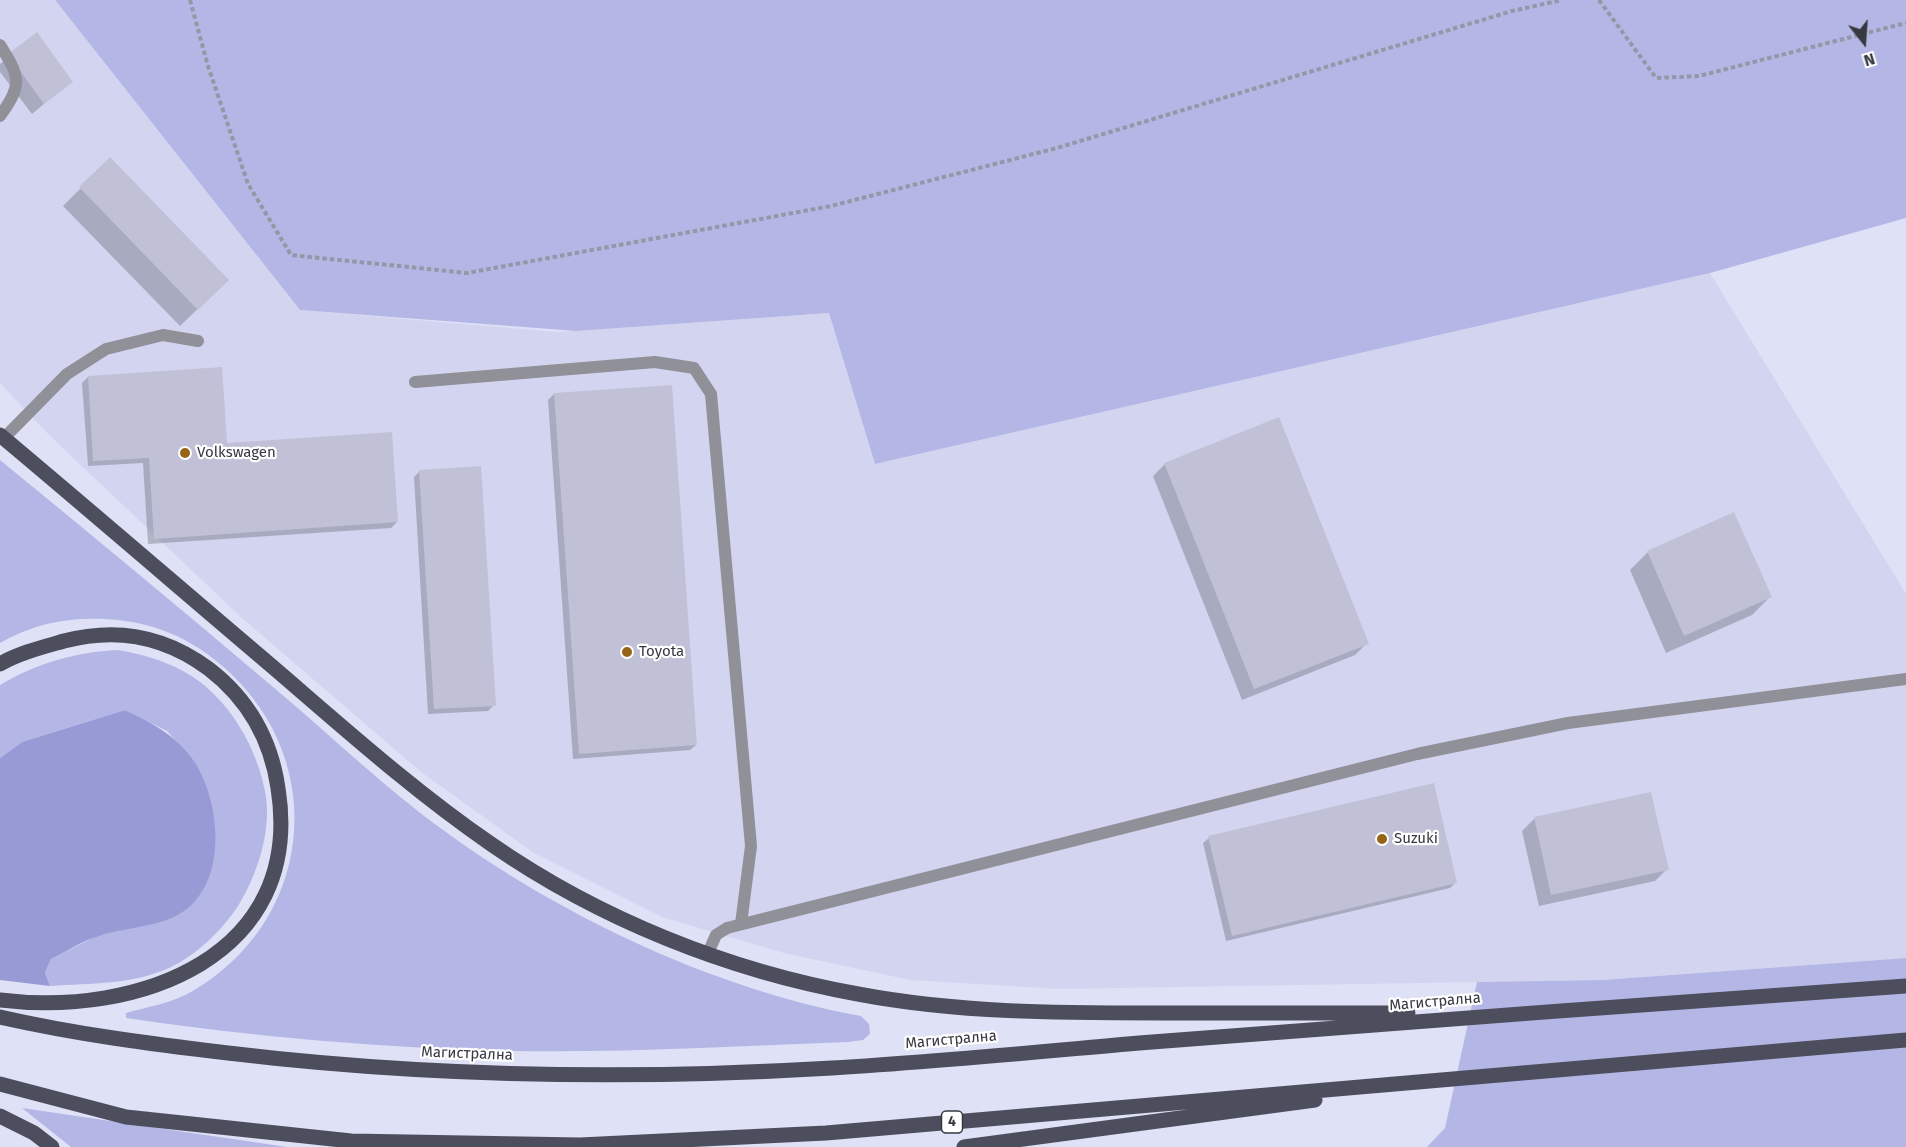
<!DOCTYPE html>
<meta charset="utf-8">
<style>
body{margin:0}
#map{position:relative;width:1906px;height:1147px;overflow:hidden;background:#dfe1f6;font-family:"Fira Sans",sans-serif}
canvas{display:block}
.north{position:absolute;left:1834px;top:12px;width:60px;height:60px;-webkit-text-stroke:4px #fff;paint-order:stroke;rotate:163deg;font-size:16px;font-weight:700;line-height:24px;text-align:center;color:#373840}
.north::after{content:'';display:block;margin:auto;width:21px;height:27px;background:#373840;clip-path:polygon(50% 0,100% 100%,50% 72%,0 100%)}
</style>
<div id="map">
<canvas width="1906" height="1147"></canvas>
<div class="north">N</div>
</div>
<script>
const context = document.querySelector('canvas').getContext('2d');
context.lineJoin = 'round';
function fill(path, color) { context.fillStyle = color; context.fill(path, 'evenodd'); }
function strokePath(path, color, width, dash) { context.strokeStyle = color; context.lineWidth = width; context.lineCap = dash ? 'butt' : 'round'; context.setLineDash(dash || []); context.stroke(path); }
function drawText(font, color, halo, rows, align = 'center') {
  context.font = font + ' "Fira Sans",sans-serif'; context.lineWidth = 4.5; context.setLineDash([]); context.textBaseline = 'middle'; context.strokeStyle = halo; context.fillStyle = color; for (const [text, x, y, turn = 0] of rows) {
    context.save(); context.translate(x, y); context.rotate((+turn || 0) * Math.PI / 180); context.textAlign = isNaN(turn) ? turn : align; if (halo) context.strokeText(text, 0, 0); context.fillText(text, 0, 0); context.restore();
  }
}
fill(new Path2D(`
 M 0,0 L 55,0 L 300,310 L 558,332 L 829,313 L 875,464 L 1710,273 L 1906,594 L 1906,958 L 1602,980 L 1059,989 L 910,980 L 784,953 L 662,917 L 534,853 L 421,772 L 242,618 L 48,434 L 0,383 Z`), '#d3d5f0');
fill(new Path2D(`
 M 55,0 L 1906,0 L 1906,218 L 1710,273 L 875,464 L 829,313 L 576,331 L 300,310 Z
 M 0,460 C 92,535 182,610 273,687 C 322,728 369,773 419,812 C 543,908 707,988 861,1016 L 869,1024 L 870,1034 L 863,1040 L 848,1042 C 736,1046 623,1053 511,1051 C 382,1048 254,1037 126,1018 L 126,1013 C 147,1007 172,1003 191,992 C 313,922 330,764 227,670 C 192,638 152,621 104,619 C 68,617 32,624 0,643 Z
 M 118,650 C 141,654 163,660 183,671 C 227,694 259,749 266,797 C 271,833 257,875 238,906 C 222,930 198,954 171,967 C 133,985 91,983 50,986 L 45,973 L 51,959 L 96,936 L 172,918 L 194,761 L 167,731 L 125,710 L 22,742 L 0,758 L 0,685 C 37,663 76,652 118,650 Z
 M 1906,958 L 1906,1147 L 1427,1147 L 1445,1128 L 1477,982 L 1602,980 Z
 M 22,1108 L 287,1147 L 71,1147 Z`), '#b4b7e6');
fill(new Path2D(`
 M 125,710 C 152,723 176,735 194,761 C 223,806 229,893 172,918 C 148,928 120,928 96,937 C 80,942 66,952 51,959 L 45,973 L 50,986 L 0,980 L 0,758 L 22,742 Z`), '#989ad6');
fill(new Path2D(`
 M 9,56 L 71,81 L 32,114 L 0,72 L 0,64 Z
 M 81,188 L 209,298 L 180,326 L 63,206 Z
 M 88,377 L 226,444 L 397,522 L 391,528 L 148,544 L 143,463 L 88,466 L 82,383 Z
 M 554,394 L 696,745 L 690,750 L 573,759 L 548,400 Z
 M 1165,464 L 1367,643 L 1355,655 L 1242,700 L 1153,476 Z
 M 420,471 L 494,705 L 488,711 L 428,714 L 414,477 Z
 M 1648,552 L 1770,597 L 1752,615 L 1666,653 L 1630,570 Z
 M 1534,819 L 1667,869 L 1655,881 L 1539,906 L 1522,831 Z
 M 1209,838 L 1456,882 L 1450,888 L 1226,941 L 1203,843 Z`), '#0003');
fill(new Path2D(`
 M 37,32 L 73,82 L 44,104 L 8,54 Z
 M 110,157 L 229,280 L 198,310 L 79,187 Z
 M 222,367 L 227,443 L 392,432 L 398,522 L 154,539 L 149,458 L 93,461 L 88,376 Z
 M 672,385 L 697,745 L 579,754 L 554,393 Z
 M 1279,417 L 1369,644 L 1254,689 L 1164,463 Z
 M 481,466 L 496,706 L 434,709 L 419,470 Z
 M 1734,512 L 1772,597 L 1684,636 L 1647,551 Z
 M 1434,783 L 1457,883 L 1232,936 L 1208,836 Z
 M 1651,792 L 1669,870 L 1551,895 L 1534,817 Z`), '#c0c1d6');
strokePath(new Path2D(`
 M 190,0 L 208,66 L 248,184 L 291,255 L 467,273 L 831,206 L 1057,148 L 1512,11 L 1562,0
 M 1599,0 L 1656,78 L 1699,76 L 1906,23`), '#9597a6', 4, [4.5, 3]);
strokePath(new Path2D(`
 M 0,45 C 20,77 23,84 0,116
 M 415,382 L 655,362 L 694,368 L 711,394 L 751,846 L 741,924
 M 4,438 L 67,374 L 106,349 L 163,335 L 198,341`), '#909099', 12);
strokePath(new Path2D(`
 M 708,953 L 716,935 L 727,928 L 1417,754 L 1568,723 L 1906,679`), '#909099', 12);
strokePath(new Path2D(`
 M 0,435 C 92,512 182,590 274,668 C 345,729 414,791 491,844 C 599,919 729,971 858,994 C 958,1013 1059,1013 1161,1013 C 1243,1013 1326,1013 1408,1013
 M 0,664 C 19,653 43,647 64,641 C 117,627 165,636 209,669 C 248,699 271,740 278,788 C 305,957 138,1017 0,1000
 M 0,1017 C 75,1034 151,1044 228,1053 C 428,1077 631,1080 832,1068 C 935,1062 1037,1052 1139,1043 C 1395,1023 1650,1004 1906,986
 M 0,1084 L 126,1117 L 351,1141 L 580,1145 L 826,1133 L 1906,1040
 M 0,1116 L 34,1133 L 52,1147
 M 964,1147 L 1315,1100`), '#4d4e5d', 15);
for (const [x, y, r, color] of [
 [185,453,6,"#966417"],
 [627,652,6,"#966417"],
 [1382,839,6,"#966417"]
]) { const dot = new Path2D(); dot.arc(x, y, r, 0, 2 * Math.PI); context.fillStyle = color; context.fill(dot); strokePath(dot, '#fff', 2); }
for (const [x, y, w] of [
 [952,1122,21]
]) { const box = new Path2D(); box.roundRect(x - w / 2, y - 11, w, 22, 4.5); context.fillStyle = '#fff'; context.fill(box); strokePath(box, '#373840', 1.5); }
drawText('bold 14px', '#373840', null, [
 ["4",952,1122]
]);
drawText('15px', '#373840', '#fff', [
 ["Volkswagen",197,453],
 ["Toyota",639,652],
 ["Suzuki",1394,839]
], 'left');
drawText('15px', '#373840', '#fff', [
 ["Магистрална",1435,1002,-5],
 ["Магистрална",951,1040,-5],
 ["Магистрална",467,1054,2]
]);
</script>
